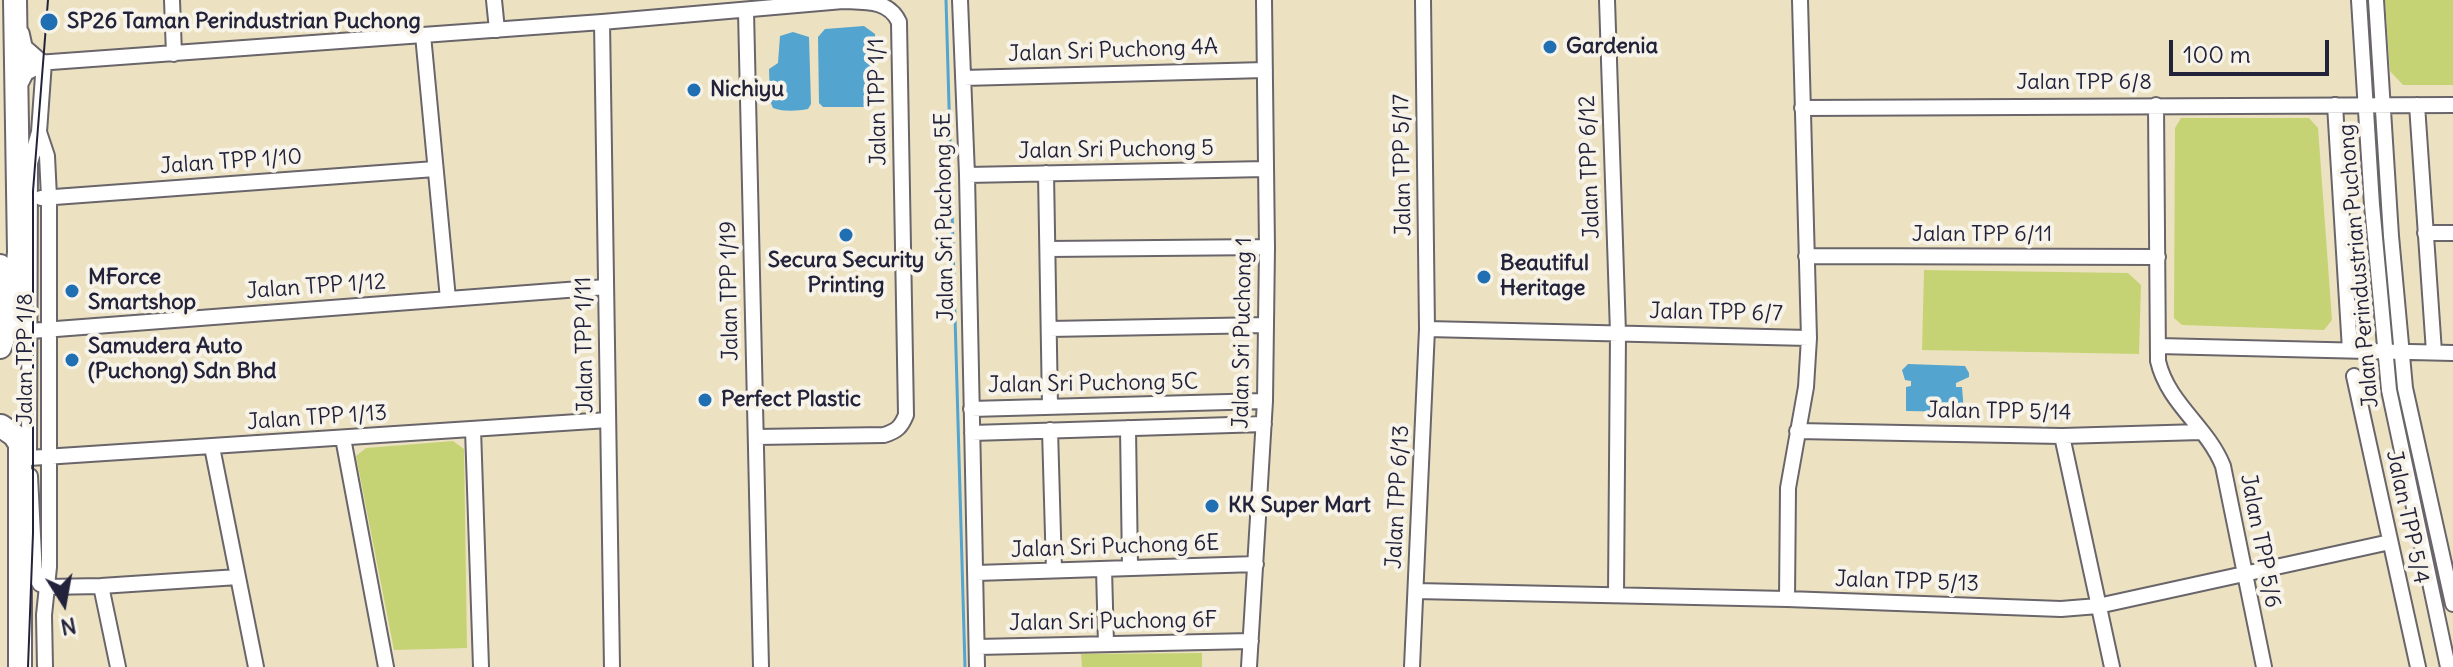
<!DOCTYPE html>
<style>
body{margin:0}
#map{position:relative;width:2453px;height:667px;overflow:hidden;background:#ece2c2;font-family:Delius,sans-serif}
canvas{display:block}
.north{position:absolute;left:24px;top:563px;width:80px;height:80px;-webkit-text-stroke:6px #f7f3e8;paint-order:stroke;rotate:169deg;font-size:22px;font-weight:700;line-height:32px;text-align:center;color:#22223b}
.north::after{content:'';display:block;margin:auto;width:28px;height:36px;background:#22223b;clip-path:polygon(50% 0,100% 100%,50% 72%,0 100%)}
.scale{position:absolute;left:2169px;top:40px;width:160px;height:36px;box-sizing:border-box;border:4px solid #22223b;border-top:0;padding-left:10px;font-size:24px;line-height:28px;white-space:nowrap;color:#22223b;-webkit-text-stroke:6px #f7f3e8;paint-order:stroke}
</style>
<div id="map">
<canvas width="2453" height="667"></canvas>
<div class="north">N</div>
<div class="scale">100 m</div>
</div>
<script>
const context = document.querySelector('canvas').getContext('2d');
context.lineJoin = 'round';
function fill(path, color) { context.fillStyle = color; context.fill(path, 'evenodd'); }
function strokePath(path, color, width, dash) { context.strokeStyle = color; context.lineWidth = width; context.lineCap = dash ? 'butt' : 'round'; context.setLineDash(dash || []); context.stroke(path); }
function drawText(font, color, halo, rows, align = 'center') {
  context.font = font + ' Delius,sans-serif'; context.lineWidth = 8; context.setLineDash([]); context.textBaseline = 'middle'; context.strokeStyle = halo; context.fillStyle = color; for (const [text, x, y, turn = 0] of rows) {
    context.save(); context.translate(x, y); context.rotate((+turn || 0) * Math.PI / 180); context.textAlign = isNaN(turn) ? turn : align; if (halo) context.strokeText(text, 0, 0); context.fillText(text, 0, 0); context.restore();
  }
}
fill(new Path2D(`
 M 2385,0 L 2453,0 L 2453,85 L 2403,85 L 2390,71 Z
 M 2181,118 L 2309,118 L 2318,128 L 2332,320 L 2324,330 L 2182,325 L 2174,318 L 2175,128 Z
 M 1924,270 L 2128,273 L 2141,285 L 2139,354 L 1922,350 Z
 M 453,441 L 464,449 L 467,648 L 394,650 L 356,456 L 366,448 Z
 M 1202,653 L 1202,667 L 1082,667 L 1081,654 Z`), '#c6d374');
fill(new Path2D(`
 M 864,26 L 875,34 L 877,99 L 869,107 L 823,107 L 819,103 L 818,37 L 825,29 Z
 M 793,32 L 809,37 L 811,104 L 808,109 C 797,111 784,112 773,108 L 770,101 L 769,69 L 778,63 L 780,36 Z
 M 1908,364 L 1965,366 L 1969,373 L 1969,377 L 1956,383 L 1956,387 L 1962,387 L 1964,412 L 1906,411 L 1906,387 L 1911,386 L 1911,381 L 1905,380 L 1902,370 Z`), '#53a4ce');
strokePath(new Path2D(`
 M 946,0 L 965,667`), '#53a4ce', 3);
const minor = new Path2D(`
 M 172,0 L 174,54
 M 494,0 L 497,30
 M 960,0 L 967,175 L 977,667
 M 1607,0 L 1618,333 L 1616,595
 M 2359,0 L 2372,205 L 2389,390 L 2448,667
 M 2376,0 L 2391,236 L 2405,388 L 2453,604
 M 746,11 L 761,667
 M 602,22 L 612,667
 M 423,35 L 448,299
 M 37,63 L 602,22 L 843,1 C 866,2 889,0 899,22 L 906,415 C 901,427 897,431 884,435 L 756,437
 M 963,78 L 1265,70
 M 2156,105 L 2158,361 C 2168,404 2207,426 2223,466 L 2264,667
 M 2335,105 L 2350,350
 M 2417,105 L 2434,352
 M 1802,108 L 2453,105
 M 39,132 L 47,156 L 49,197 L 49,567 L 44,615 L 45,667
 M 1046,173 L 1050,407
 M 967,175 L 1266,169
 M 41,198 L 435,169
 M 2425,233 L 2453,233
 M 1048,249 L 1267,247
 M 1806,256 L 2158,257
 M 1049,329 L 1266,325
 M 1427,329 L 1809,338
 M 30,331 L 606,287
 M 2158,346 L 2453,353
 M 2354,376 L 2418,667
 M 971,409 L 1265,401
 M 1128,428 L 1130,568
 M 473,429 L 481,667
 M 1050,430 L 1054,570
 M 1797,431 L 2062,436 L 2201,432
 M 972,433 L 1264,424
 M 2062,436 L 2112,667
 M 343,438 L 386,667
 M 212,447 L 256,667
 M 29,455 L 30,163 L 39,132 L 44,62
 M 29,458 L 608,420
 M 30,476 L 35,575 L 40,584 L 46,587 L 101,586 L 238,577
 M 1104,569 L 1106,644
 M 976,573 L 1256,564
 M 101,586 L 118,667
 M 1416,591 L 1787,599 L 2061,609 L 2098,606 L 2390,542
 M 1787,599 L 1788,488 L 1806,387 L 1809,338 L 1800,0
 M 977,647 L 1251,641
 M 1249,667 L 1265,401 L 1267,247 L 1264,0
 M 1412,667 L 1427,329 L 1423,0`);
const highway = new Path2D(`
 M 18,80 L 23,70 L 37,63 L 21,49 L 18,35
 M 0,266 L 0,322
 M 0,347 L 14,307 L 19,252 L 15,0
 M 1,426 L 14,435 L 20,444 L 20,667`);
strokePath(minor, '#69656a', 18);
strokePath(highway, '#69656a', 26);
strokePath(minor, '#fff', 14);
strokePath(highway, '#fff', 22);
strokePath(new Path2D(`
 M 28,667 L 33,533 L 33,191 L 48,0`), '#22223b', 2);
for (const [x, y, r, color] of [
 [49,22,10,"#1f6fb2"],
 [1550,47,8,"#1f6fb2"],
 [694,90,8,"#1f6fb2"],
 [846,235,8,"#1f6fb2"],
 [1484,277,8,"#1f6fb2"],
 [72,291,8,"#1f6fb2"],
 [72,360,8,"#1f6fb2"],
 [705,400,8,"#1f6fb2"],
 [1212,506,8,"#1f6fb2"]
]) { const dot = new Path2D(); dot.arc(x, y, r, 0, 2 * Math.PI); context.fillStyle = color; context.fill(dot); strokePath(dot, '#f7f3e8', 3); }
drawText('bold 22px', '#22223b', '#f7f3e8', [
 ["SP26 Taman Perindustrian Puchong",67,22],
 ["Gardenia",1566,47],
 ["Nichiyu",710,90],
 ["Secura Security",846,261,"center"],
 ["Printing",846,286,"center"],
 ["Beautiful",1500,264],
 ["Heritage",1500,289],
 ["MForce",88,278],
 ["Smartshop",88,303],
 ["Samudera Auto",88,347],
 ["(Puchong) Sdn Bhd",88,372],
 ["Perfect Plastic",721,400],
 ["KK Super Mart",1228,506]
], 'left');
drawText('22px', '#22223b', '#f7f3e8', [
 ["Jalan Sri Puchong 4A",1113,51,-2],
 ["Jalan TPP 6/8",2084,83],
 ["Jalan TPP 1/1",878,102,-91],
 ["Jalan Sri Puchong 5",1116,150,-1],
 ["Jalan TPP 1/10",231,162,-4],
 ["Jalan TPP 5/17",1403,165,-91],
 ["Jalan TPP 6/12",1590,167,-92],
 ["Jalan Sri Puchong 5E",945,217,-91],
 ["Jalan TPP 6/11",1982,235],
 ["Jalan Perindustrian Puchong",2359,266,-95],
 ["Jalan TPP 1/12",316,287,-4],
 ["Jalan TPP 1/19",730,291,-91],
 ["Jalan TPP 6/7",1716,313,1],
 ["Jalan Sri Puchong 1",1243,333,-89],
 ["Jalan TPP 1/11",585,345,-91],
 ["Jalan TPP 1/8",26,359,-90],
 ["Jalan Sri Puchong 5C",1093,384,-1],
 ["Jalan TPP 5/14",1999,412,1],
 ["Jalan TPP 1/13",317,418,-4],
 ["Jalan TPP 6/13",1398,497,-87],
 ["Jalan TPP 5/4",2407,517,78],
 ["Jalan TPP 5/6",2260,541,79],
 ["Jalan Sri Puchong 6E",1115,547,-2],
 ["Jalan TPP 5/13",1907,582,2],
 ["Jalan Sri Puchong 6F",1113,622,-1]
]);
</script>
